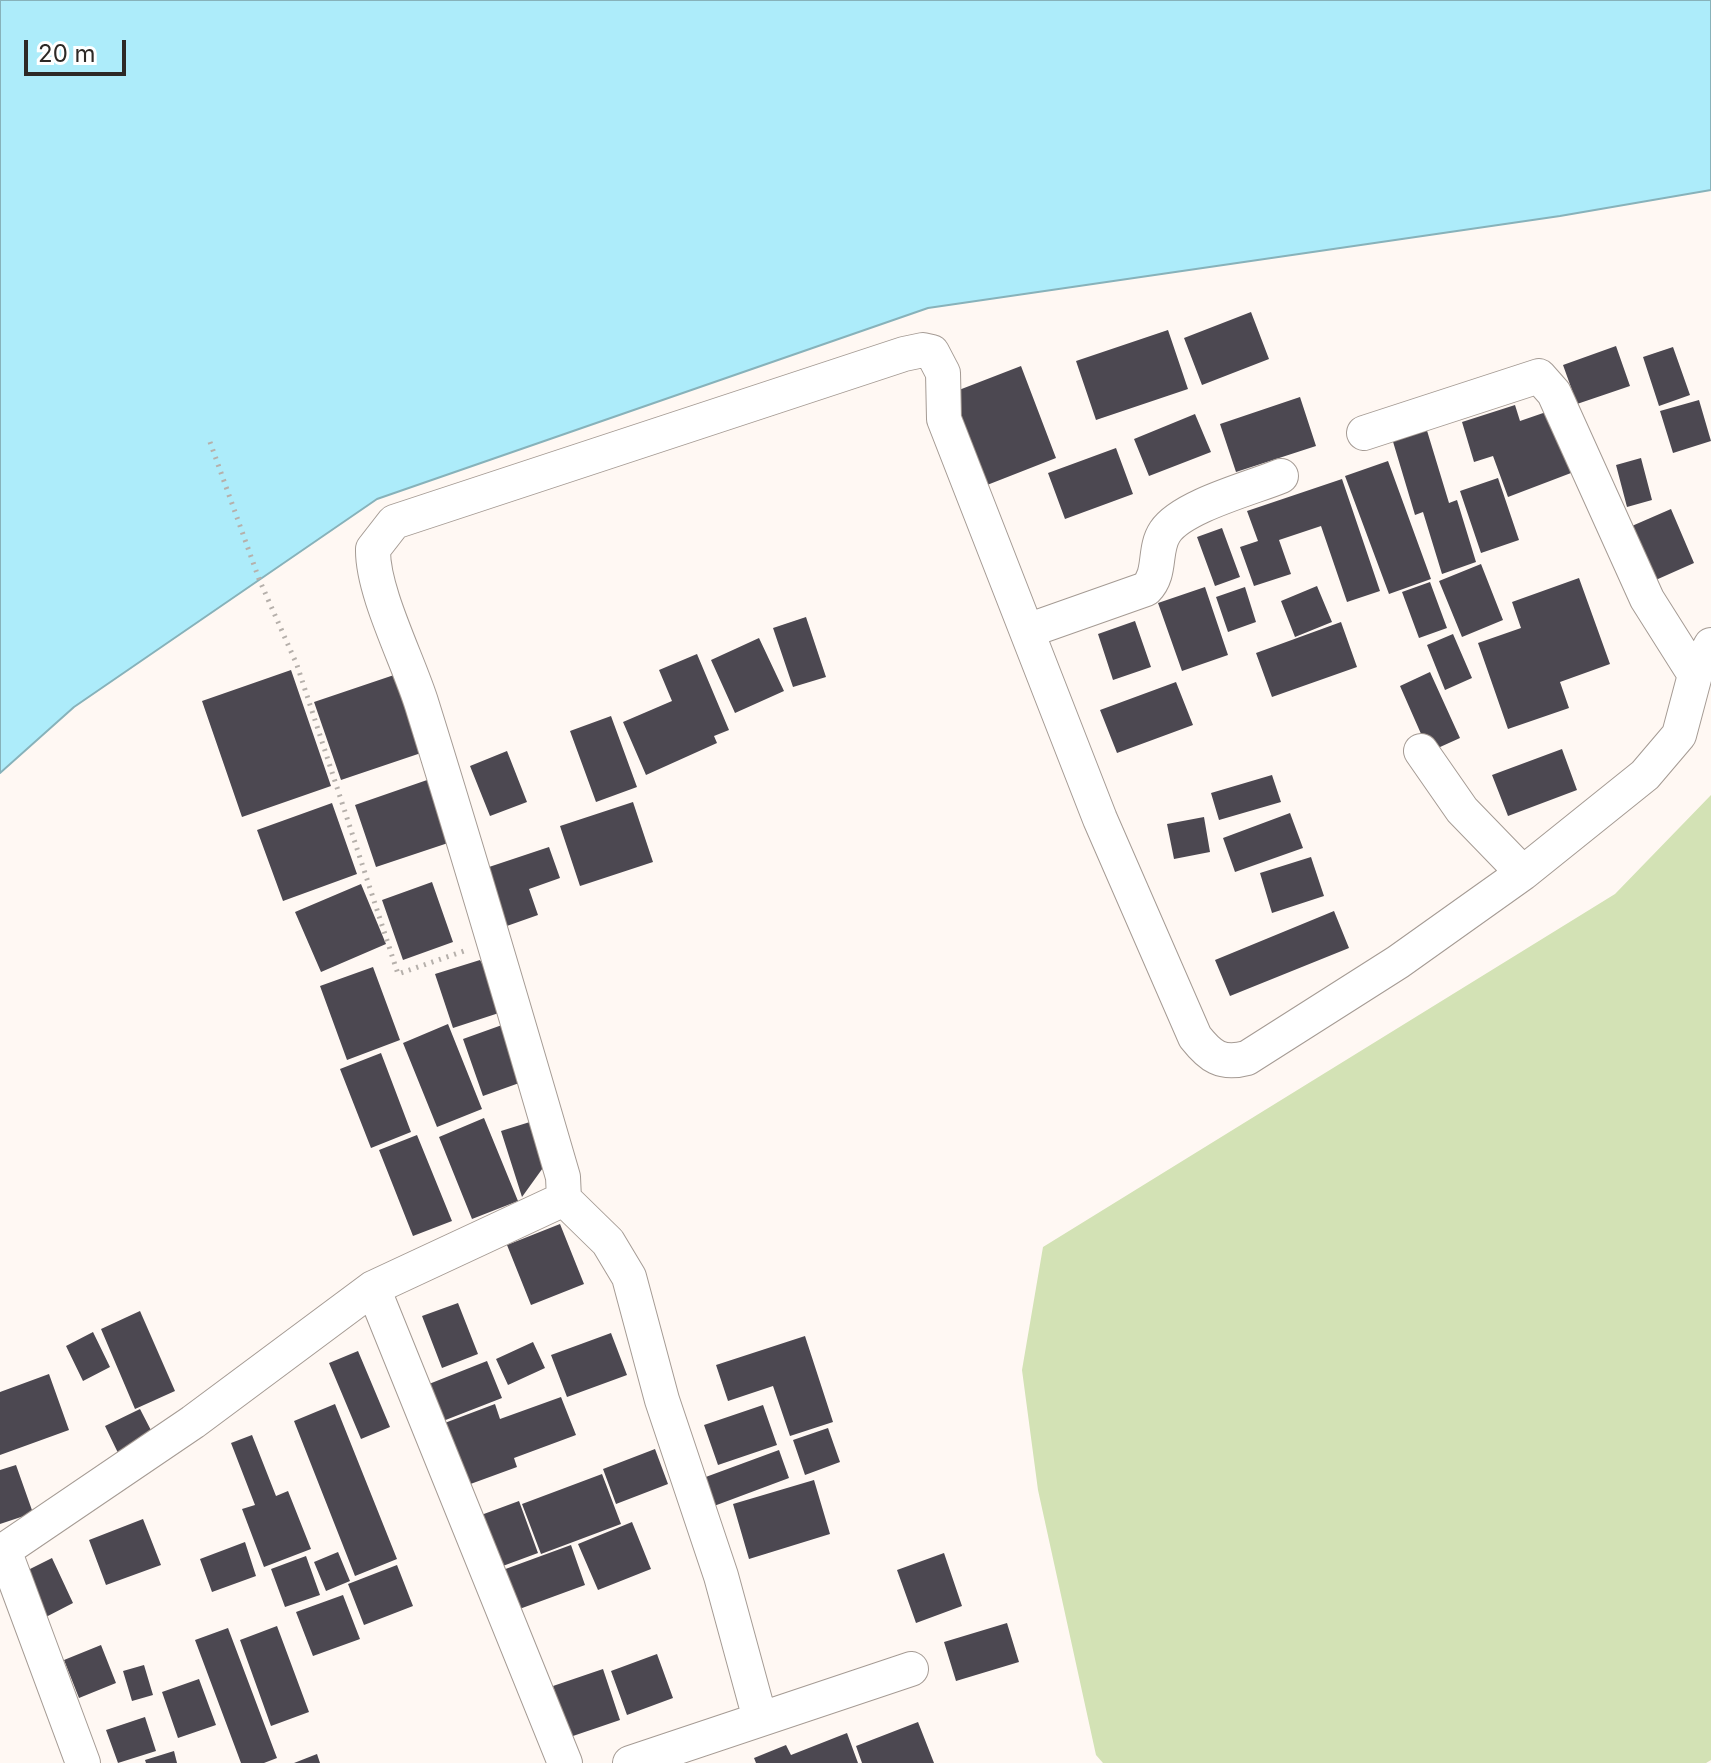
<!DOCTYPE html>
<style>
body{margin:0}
#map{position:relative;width:1711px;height:1763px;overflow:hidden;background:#fff8f3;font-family:Inter,sans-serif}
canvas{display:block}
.scale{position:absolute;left:24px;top:40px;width:102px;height:36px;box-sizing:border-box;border:4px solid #2d2926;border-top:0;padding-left:10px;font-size:24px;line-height:28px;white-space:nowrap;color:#2d2926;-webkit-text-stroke:6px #fff;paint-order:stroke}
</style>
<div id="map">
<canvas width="1711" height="1763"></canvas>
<div class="scale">20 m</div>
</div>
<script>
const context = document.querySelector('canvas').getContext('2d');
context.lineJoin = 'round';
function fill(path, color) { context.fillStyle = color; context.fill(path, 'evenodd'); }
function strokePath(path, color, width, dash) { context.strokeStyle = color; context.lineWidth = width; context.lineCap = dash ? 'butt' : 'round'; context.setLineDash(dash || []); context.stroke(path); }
fill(new Path2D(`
 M 1711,795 L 1711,1760 L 1706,1763 L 1103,1763 L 1096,1755 L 1038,1490 L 1022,1370 L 1043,1247 L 1615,894 Z`), '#d3e2b5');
const water = new Path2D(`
 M 0,0 L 1711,0 L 1711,190 L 1560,216 L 928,308 L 377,499 L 74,707 L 0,773 Z`);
fill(water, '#adecfa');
strokePath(water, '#87b2ba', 2);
fill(new Path2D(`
 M 1251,312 L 1269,359 L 1202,385 L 1184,338 Z
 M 1168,330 L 1188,389 L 1096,420 L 1076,361 Z
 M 1616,346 L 1630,386 L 1577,404 L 1563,365 Z
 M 1673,347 L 1690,395 L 1659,406 L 1643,357 Z
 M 1021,366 L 1056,458 L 982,487 L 946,395 Z
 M 1300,397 L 1316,446 L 1236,472 L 1220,424 Z
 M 1699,400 L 1711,441 L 1673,453 L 1660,411 Z
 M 1515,405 L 1520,421 L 1549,411 L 1571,473 L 1508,497 L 1493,456 L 1474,462 L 1462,422 Z
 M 1195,414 L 1211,452 L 1149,476 L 1134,439 Z
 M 1425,424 L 1449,503 L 1457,500 L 1476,562 L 1442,574 L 1423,512 L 1415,515 L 1391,435 Z
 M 1116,448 L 1133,494 L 1065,519 L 1048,473 Z
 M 1641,458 L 1652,500 L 1627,507 L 1616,465 Z
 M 1388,461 L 1431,579 L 1389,594 L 1345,476 Z
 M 1498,478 L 1519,540 L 1481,553 L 1460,491 Z
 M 1342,479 L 1380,591 L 1347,602 L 1321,526 L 1279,540 L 1291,574 L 1254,586 L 1240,547 L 1258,541 L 1247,511 Z
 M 1671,509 L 1694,563 L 1649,583 L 1625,529 Z
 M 1222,528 L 1240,577 L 1215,586 L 1197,537 Z
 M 1481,564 L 1503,620 L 1462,637 L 1439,581 Z
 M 1579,578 L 1610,664 L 1560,682 L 1569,708 L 1508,729 L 1478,643 L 1521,628 L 1512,602 Z
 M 1430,582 L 1447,628 L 1419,638 L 1402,592 Z
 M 1317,586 L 1332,622 L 1295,637 L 1281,601 Z
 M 1205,587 L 1228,655 L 1182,671 L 1158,603 Z
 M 1245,587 L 1256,622 L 1228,632 L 1216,597 Z
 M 806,617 L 826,677 L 793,687 L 773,628 Z
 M 1135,621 L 1151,667 L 1113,680 L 1098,634 Z
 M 1341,622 L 1357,667 L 1272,697 L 1256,653 Z
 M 1453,634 L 1472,678 L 1445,690 L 1427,645 Z
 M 759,638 L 784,691 L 735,713 L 711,660 Z
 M 697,654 L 729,730 L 714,736 L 717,743 L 646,775 L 623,722 L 672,701 L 659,670 Z
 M 291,670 L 331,786 L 242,817 L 202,701 Z
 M 1430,672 L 1460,738 L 1429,752 L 1400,686 Z
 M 394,675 L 421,753 L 341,780 L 314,702 Z
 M 1176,682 L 1193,725 L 1117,753 L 1100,710 Z
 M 611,716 L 637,787 L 596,802 L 570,731 Z
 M 1562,749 L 1577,790 L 1508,816 L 1492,775 Z
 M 507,751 L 527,802 L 490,816 L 470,766 Z
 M 1272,775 L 1281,802 L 1219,820 L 1211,793 Z
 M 430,779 L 451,842 L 376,867 L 355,805 Z
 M 633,802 L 653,862 L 580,886 L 560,826 Z
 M 332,803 L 357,874 L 283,901 L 257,830 Z
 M 1290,813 L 1303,848 L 1235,872 L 1223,838 Z
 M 1204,817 L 1210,852 L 1174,859 L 1167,824 Z
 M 549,847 L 560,878 L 529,889 L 538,915 L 504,927 L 483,869 Z
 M 1311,857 L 1324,896 L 1272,913 L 1260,873 Z
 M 432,882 L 453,942 L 403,960 L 382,900 Z
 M 361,884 L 386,944 L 321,972 L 295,912 Z
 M 1334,911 L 1349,948 L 1230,996 L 1215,960 Z
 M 480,960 L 508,1010 L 453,1028 L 435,974 Z
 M 373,967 L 400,1040 L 347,1060 L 320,986 Z
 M 448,1024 L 482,1109 L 437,1127 L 403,1043 Z
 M 502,1025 L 522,1082 L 483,1096 L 463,1039 Z
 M 381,1053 L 411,1132 L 371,1148 L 340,1069 Z
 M 484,1118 L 518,1201 L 472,1219 L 439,1137 Z
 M 533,1121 L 545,1165 L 522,1197 L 501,1131 Z
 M 417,1135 L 452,1221 L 413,1236 L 379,1150 Z
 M 560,1224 L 584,1284 L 531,1305 L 507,1245 Z
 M 458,1303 L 478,1354 L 442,1368 L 422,1316 Z
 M 140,1311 L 175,1391 L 135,1409 L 101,1329 Z
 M 93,1332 L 110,1367 L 83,1381 L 66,1346 Z
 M 611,1333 L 627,1375 L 567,1397 L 551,1355 Z
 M 805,1336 L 833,1422 L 790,1436 L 773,1386 L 728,1401 L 716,1365 Z
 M 533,1342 L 545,1368 L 508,1385 L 496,1359 Z
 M 358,1351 L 390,1427 L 361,1439 L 329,1363 Z
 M 487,1361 L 502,1398 L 443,1421 L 429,1384 Z
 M 49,1374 L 69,1430 L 0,1455 L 0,1392 Z
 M 561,1397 L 576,1435 L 514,1458 L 517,1467 L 465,1486 L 442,1424 L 495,1404 L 500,1419 Z
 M 335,1404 L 397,1559 L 355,1576 L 294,1421 Z
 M 763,1405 L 777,1445 L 718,1465 L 704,1425 Z
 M 140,1409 L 155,1438 L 119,1455 L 105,1426 Z
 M 828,1428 L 840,1462 L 805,1475 L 793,1440 Z
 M 252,1435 L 276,1496 L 288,1491 L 311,1549 L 264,1567 L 242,1509 L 255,1505 L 231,1443 Z
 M 655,1449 L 668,1484 L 616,1504 L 603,1469 Z
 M 779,1450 L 789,1478 L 714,1506 L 703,1478 Z
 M 16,1465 L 33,1513 L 0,1524 L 0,1470 Z
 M 602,1474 L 621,1524 L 541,1554 L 522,1504 Z
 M 814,1480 L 830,1534 L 749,1559 L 733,1504 Z
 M 519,1501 L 538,1553 L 492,1570 L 473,1518 Z
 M 143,1519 L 161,1565 L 106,1585 L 89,1540 Z
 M 632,1522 L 651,1569 L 598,1590 L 578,1544 Z
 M 245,1542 L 256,1576 L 212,1592 L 200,1559 Z
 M 571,1545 L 585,1585 L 514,1611 L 500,1571 Z
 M 338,1552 L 350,1581 L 326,1591 L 314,1562 Z
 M 944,1553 L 962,1606 L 916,1623 L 897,1570 Z
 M 306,1556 L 320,1595 L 285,1607 L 271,1569 Z
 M 52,1558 L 73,1603 L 44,1618 L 22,1573 Z
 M 397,1565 L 413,1606 L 364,1625 L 348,1584 Z
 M 343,1595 L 360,1639 L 313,1656 L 296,1612 Z
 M 1007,1623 L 1019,1662 L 956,1681 L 944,1642 Z
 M 277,1626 L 309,1712 L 271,1726 L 240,1640 Z
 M 228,1628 L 277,1758 L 264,1763 L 241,1763 L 195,1640 Z
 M 101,1645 L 116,1683 L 79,1698 L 64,1660 Z
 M 657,1654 L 673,1698 L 627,1715 L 611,1671 Z
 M 144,1665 L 153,1695 L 132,1701 L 123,1671 Z
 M 603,1669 L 620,1720 L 570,1737 L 553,1686 Z
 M 199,1679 L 216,1725 L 178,1738 L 162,1692 Z
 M 145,1717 L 156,1751 L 118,1763 L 106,1730 Z
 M 918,1722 L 934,1763 L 862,1763 L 856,1746 Z
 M 847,1733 L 858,1763 L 756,1763 L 754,1758 L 786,1745 L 791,1755 Z
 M 174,1751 L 177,1763 L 146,1763 L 145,1760 Z
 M 317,1754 L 320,1763 L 294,1763 Z`), '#4c4851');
const minor = new Path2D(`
 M 1364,433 L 1539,376 L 1554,393 L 1647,599 L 1695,675
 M 1027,631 L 1146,589 C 1162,573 1153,550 1165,532 C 1182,506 1252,488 1281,476
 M 1421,751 L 1462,810 L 1523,873
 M 564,1199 L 608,1242 L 629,1277 L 662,1400 L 721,1576 L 760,1719
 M 373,1288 L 565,1763
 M 4,1550 L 83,1763
 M 0,1553 L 193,1422 L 373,1288 L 564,1199 L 563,1177 C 517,1019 471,862 422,705 C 409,662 372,592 373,549 L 394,522 L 904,354 L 923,350 L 932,352 L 943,373 L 944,419 L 1100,819 L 1195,1037 C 1210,1056 1221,1065 1247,1058 L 1398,962 L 1523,873 L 1645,775 L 1679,735 L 1695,675 L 1711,645
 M 630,1763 L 911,1669`);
strokePath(minor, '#a59b94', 36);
strokePath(new Path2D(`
 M 210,442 L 259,579 L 297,665 L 398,974 L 464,951`), '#b6b0ab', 5, [2, 6]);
strokePath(minor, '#fff', 34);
</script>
